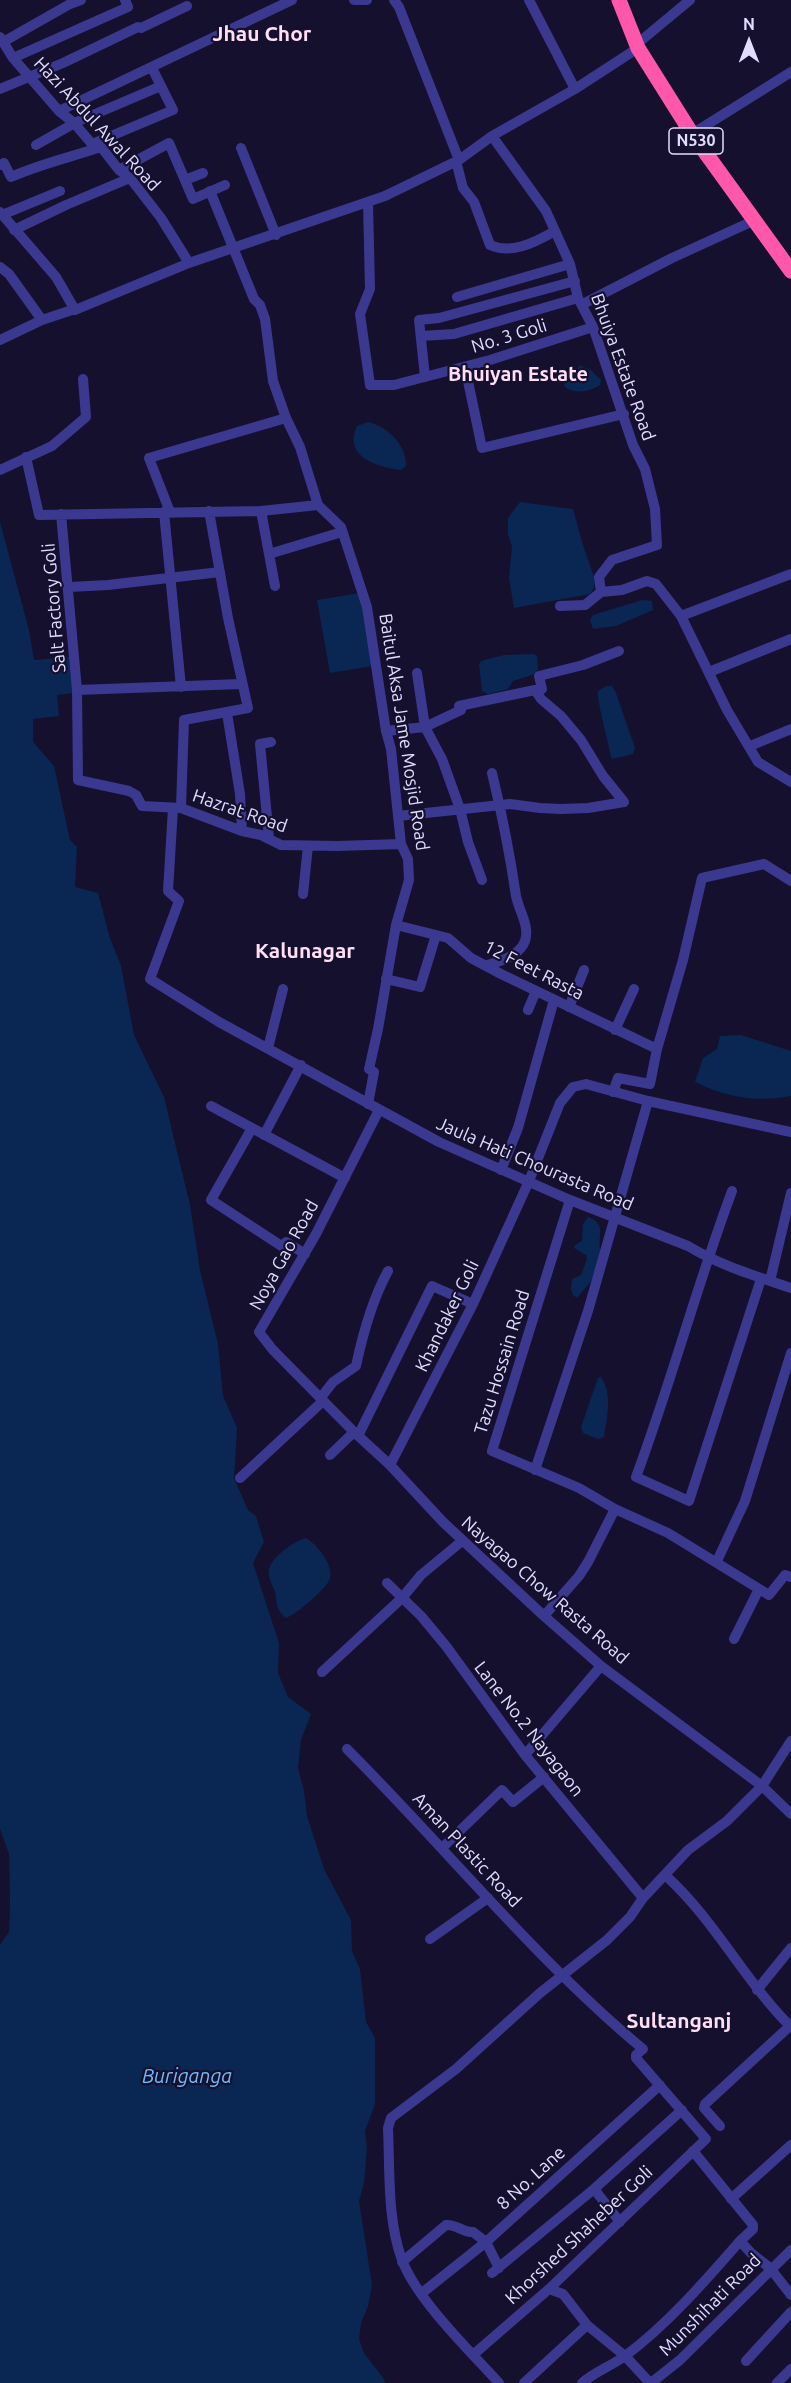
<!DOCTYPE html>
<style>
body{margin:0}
#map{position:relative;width:791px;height:2383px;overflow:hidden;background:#15102e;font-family:Ubuntu,sans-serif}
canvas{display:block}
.north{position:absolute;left:719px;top:12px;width:60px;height:60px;-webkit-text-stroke:4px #15102e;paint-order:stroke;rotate:0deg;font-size:16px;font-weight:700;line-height:24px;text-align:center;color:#e0ddff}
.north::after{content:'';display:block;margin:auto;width:21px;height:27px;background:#e0ddff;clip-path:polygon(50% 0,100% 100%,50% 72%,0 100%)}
</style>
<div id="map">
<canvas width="791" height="2383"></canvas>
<div class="north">N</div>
</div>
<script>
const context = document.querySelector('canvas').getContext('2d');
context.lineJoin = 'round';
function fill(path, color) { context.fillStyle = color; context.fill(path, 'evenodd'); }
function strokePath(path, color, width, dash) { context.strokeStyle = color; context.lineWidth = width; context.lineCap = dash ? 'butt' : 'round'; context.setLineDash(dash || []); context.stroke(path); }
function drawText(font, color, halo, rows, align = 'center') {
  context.font = font + ' Ubuntu,sans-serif'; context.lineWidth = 4.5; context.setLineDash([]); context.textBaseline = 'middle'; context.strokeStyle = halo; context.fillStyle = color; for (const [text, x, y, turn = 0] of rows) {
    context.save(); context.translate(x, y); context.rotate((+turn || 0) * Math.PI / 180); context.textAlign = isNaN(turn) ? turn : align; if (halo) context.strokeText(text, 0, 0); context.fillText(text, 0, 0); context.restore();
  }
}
fill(new Path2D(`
 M 580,365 L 592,371 L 601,380 L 600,385 C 589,392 574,395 564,386 C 565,381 576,370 580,365 Z
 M 368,422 C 387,426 407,445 406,466 L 401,470 C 376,467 343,456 357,426 Z
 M 520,502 L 573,509 L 583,545 L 595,580 L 594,588 L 590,594 L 514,608 L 509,578 L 512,546 L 508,534 L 508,518 Z
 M 0,522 L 29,630 L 34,660 L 69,657 L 73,693 L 57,695 L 59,716 L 33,719 L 33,742 L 54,766 L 70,840 L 77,847 L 75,887 L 98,893 L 110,938 L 121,966 L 134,1035 L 164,1097 L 190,1205 L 200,1270 L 218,1344 L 223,1396 L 237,1428 L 234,1478 L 248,1510 L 256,1516 L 264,1542 L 253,1563 L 279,1643 L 278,1673 L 288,1697 L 311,1714 L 301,1740 L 298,1768 L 304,1791 L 307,1816 L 324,1869 L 351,1920 L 352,1951 L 360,1969 L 366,2022 L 375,2038 L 375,2104 L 365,2131 L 367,2149 L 364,2183 L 359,2201 L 372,2285 L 368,2306 L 361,2323 L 359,2339 L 364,2353 L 384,2379 L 385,2383 L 0,2383 L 0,1945 L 9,1932 L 10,1902 L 9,1854 L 0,1829 Z
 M 360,593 L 373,666 L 330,673 L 317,600 Z
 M 642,600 L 652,601 L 653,610 L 616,626 L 593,629 L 590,620 L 593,615 Z
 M 534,654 L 537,656 L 538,669 L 535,674 L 513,681 L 508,689 L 488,694 L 482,691 L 479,664 L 481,661 L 504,655 Z
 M 606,686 L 612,686 L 616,693 L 635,748 L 633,754 L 612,759 L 610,753 C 608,740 596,698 598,691 Z
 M 741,1035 L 791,1051 L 791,1096 C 755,1102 728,1098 695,1082 L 703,1058 L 717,1049 L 720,1036 Z
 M 588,1217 C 610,1225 594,1240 602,1253 L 592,1280 L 577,1298 L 573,1295 L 571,1289 L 572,1279 L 581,1275 L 587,1259 L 586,1255 L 574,1248 L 575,1245 L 582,1241 L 583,1224 Z
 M 601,1377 C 613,1395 607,1417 604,1437 L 598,1439 L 583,1433 L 581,1427 L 598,1378 Z
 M 306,1538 C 317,1544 336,1567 329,1581 C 322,1592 298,1613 286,1618 C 276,1610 277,1603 275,1592 C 273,1585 267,1577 269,1569 C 273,1556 294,1541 306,1538 Z`), '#0a2653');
strokePath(new Path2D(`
 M 354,0 L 367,0
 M 394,0 L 399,7 L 459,160
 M 529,0 L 575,89
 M 0,37 L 13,58 L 59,111 L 74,123 L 92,144 L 101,147 L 119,170 L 130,178 L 161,218 L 189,263
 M 3,42 L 70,4 L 81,0
 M 637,44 L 690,0
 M 13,58 L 128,7 L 125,0
 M 0,89 L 63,63 L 138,27 L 141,28 L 187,6
 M 59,111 L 292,0
 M 74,123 L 161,86 L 152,68
 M 692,134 L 791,72
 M 492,136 L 546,211 L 570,264 L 578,298 L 593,327 L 633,445 L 645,469 L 655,509 L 657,545 L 612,560 L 599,577 L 601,592
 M 92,144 L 173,110 L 161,86
 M 36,145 L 73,124
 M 241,148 L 276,235
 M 456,161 L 463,188 L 474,202 L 490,245 C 512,255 535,242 555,231
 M 0,165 L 4,163 L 11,177 C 40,164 71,157 101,147
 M 119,170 L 169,143 L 193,199 L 225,185
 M 185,180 L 203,173
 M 210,191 L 254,299 L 260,305 L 265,319 L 273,381 L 286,418 L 300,447 L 318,505 L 341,527 L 367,607 L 386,731 L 391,749 L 401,844 L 408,859 L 409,880 L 396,925 L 378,1029 L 369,1069 L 374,1072 L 368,1104
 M 368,202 L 370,289 L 360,314 L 370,385 L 394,385 L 490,360 L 593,327
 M 0,212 L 56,277 L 75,310 L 189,263 L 385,196 L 459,160 L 492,136 L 575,89 L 638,48
 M 2,215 L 60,191
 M 14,230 L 66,205 L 130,178
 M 0,267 L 9,274 L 42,320
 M 457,297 L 570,264
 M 583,304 L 672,258 L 753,221
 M 421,336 L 454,334 L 578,298
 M 0,340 L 42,320 L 75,309
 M 465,367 L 482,448 L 624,414
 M 425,377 L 419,320 L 439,318 L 575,281
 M 26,457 L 39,515 L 261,511 L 318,505
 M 0,470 L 52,446 L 86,417 L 83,379
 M 261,511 L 275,586
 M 164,512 L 181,687
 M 170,512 L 149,458 L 286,418
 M 61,514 L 77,690 L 78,780 L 129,791 L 136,795 L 142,806 L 181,808 L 242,831 L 261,835 L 281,845 L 337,846 L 401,844
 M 269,554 L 342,532
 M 69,587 L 108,585 L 220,572
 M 560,606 L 585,605 L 601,592 L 622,590 L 647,581 L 656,584 L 681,616 L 727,710 L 758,762 L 791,782
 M 681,616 L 791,574
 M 709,672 L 791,639
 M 417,673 L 425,727 L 442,759 L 460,809 L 468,842 L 482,880
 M 77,690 L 241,684
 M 535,690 L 542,689 L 539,676 L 583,665 L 619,651
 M 227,713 L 240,794 L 242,831
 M 386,731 L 425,727 L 461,710 L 459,706 L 535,690 L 541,699 L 561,716 L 581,740 L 603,776 L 624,802 L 588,808 L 561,809 L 540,808 L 510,804 L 398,816
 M 750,746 L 791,729
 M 173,808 L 168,891 L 179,901 L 150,979 L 219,1022 L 439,1142 L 570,1200 L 688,1246 C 721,1266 756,1276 791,1288
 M 181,808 L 184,720 L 248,708 L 228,618 L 209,511
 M 269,838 L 260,744 L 271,742
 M 303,894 L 308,846
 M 396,925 L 448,938 L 471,958 L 501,974 L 657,1049
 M 487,965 C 499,962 520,955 525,941 C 530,926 519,911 516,896 C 510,855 502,814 492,773
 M 386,979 L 420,987 L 436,935
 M 569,1007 L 584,970
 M 528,1010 L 536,991
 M 615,1030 L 634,989
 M 268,1048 L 283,989
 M 613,1092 L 618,1078 L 650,1084 L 657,1049 L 683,960 L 702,878 L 764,864 L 791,881
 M 211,1106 L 345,1178
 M 379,1110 L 316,1234 L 259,1332 L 273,1350 L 354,1432 L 390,1465 L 443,1522 L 544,1616 L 601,1666 L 762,1786 L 791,1814
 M 252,1128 L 211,1200 L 283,1247 L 286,1242 L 305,1254
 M 264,1135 L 301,1065
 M 501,1170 L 518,1128 L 554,1000
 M 732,1191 C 697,1285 671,1383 636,1477 L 689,1501 L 761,1279
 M 770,1281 L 791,1193
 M 358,1436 L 432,1286 L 473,1304
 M 330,1455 L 354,1432
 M 390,1465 L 473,1304 L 529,1181 L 560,1103 L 573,1087 L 586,1084 L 648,1101 L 791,1132
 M 535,1470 L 588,1311 L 648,1101
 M 240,1478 L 323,1401 L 322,1396 L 333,1382 L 356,1366 C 363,1333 372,1300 388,1271
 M 615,1509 L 668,1533 L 769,1595 L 785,1575 L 791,1577
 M 717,1561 L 745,1501 L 791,1353
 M 387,1583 L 421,1616 L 446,1646 L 525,1755 L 643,1898
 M 544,1616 L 579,1576 L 588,1562 L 615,1509 L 579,1488 L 492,1451 L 570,1200
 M 734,1639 L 759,1589
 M 322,1672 L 402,1598 L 421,1575 L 462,1541
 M 347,1749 C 446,1848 535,1959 643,2049 L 636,2055 L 636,2058 L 706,2139 L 549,2289 L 474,2354
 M 525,1755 L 601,1666
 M 442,1848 L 502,1790 L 513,1802 L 544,1777
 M 665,1875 C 715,1920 743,1979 791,2027
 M 430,1939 L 488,1898
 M 757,1990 L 791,1948
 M 720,2126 L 704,2108 L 705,2104 L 790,2026
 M 693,2151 L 753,2225 L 753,2229 L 740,2241 L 751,2253 L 770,2268 L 791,2295
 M 594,2189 L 620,2222
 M 731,2199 L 791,2145
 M 402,2262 L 446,2225 C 456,2224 464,2233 473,2232 L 486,2242 L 499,2268
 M 492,2273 L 594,2189 L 682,2110
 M 549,2289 L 563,2294 L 587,2325 L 625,2356 L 650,2383
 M 422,2293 L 486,2242 L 660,2085
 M 746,2361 L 791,2312
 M 499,2383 C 470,2351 417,2300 402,2260 C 387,2219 390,2171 388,2128 L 391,2118 L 456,2069 L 540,1993 L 607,1940 L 630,1917 L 643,1898 L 688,1850 L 727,1821 L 762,1786 L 791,1741
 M 524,2383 L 587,2325
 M 582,2383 C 595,2372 611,2366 625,2356 C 667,2325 706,2280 740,2241
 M 651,2383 L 680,2360 L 791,2250
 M 777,2383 L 791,2369`), '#3b398f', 10);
strokePath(new Path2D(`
 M 619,0 L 638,48 L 692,134 L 791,271`), '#ff58ab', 15);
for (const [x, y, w] of [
 [696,141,54]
]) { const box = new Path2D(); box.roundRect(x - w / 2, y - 13, w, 26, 4.5); context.fillStyle = '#15102e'; context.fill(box); strokePath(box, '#e0ddff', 1.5); }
drawText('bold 16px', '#e0ddff', null, [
 ["N530",696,141]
]);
drawText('18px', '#e0ddff', '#15102e', [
 ["Hazi Abdul Awal Road",97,124,47],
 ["No. 3 Goli",509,336,-17],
 ["Bhuiya Estate Road",623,367,70],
 ["Salt Factory Goli",54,608,-95],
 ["Baitul Aksa Jame Mosjid Road",404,732,81],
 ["Hazrat Road",240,811,19],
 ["12 Feet Rasta",534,970,27],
 ["Jaula Hati Chourasta Road",535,1164,23],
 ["Noya Gao Road",284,1255,-61],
 ["Khandaker Goli",447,1316,-64],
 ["Tazu Hossain Road",502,1362,-73],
 ["Nayagao Chow Rasta Road",545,1590,41],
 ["Lane No.2 Nayagaon",529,1729,52],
 ["Aman Plastic Road",467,1850,47],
 ["8 No. Lane",531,2178,-42],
 ["Khorshed Shaheber Goli",579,2235,-43],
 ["Munshihati Road",710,2305,-45]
]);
drawText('bold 20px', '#ffdff4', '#15102e', [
 ["Bhuiyan Estate",518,374]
]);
drawText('italic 20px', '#6bbdff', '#15102e', [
 ["Buriganga",187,2076]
]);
drawText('bold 21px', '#ffdff4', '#15102e', [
 ["Jhau Chor",262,34],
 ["Kalunagar",305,951],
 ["Sultanganj",679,2021]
]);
</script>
